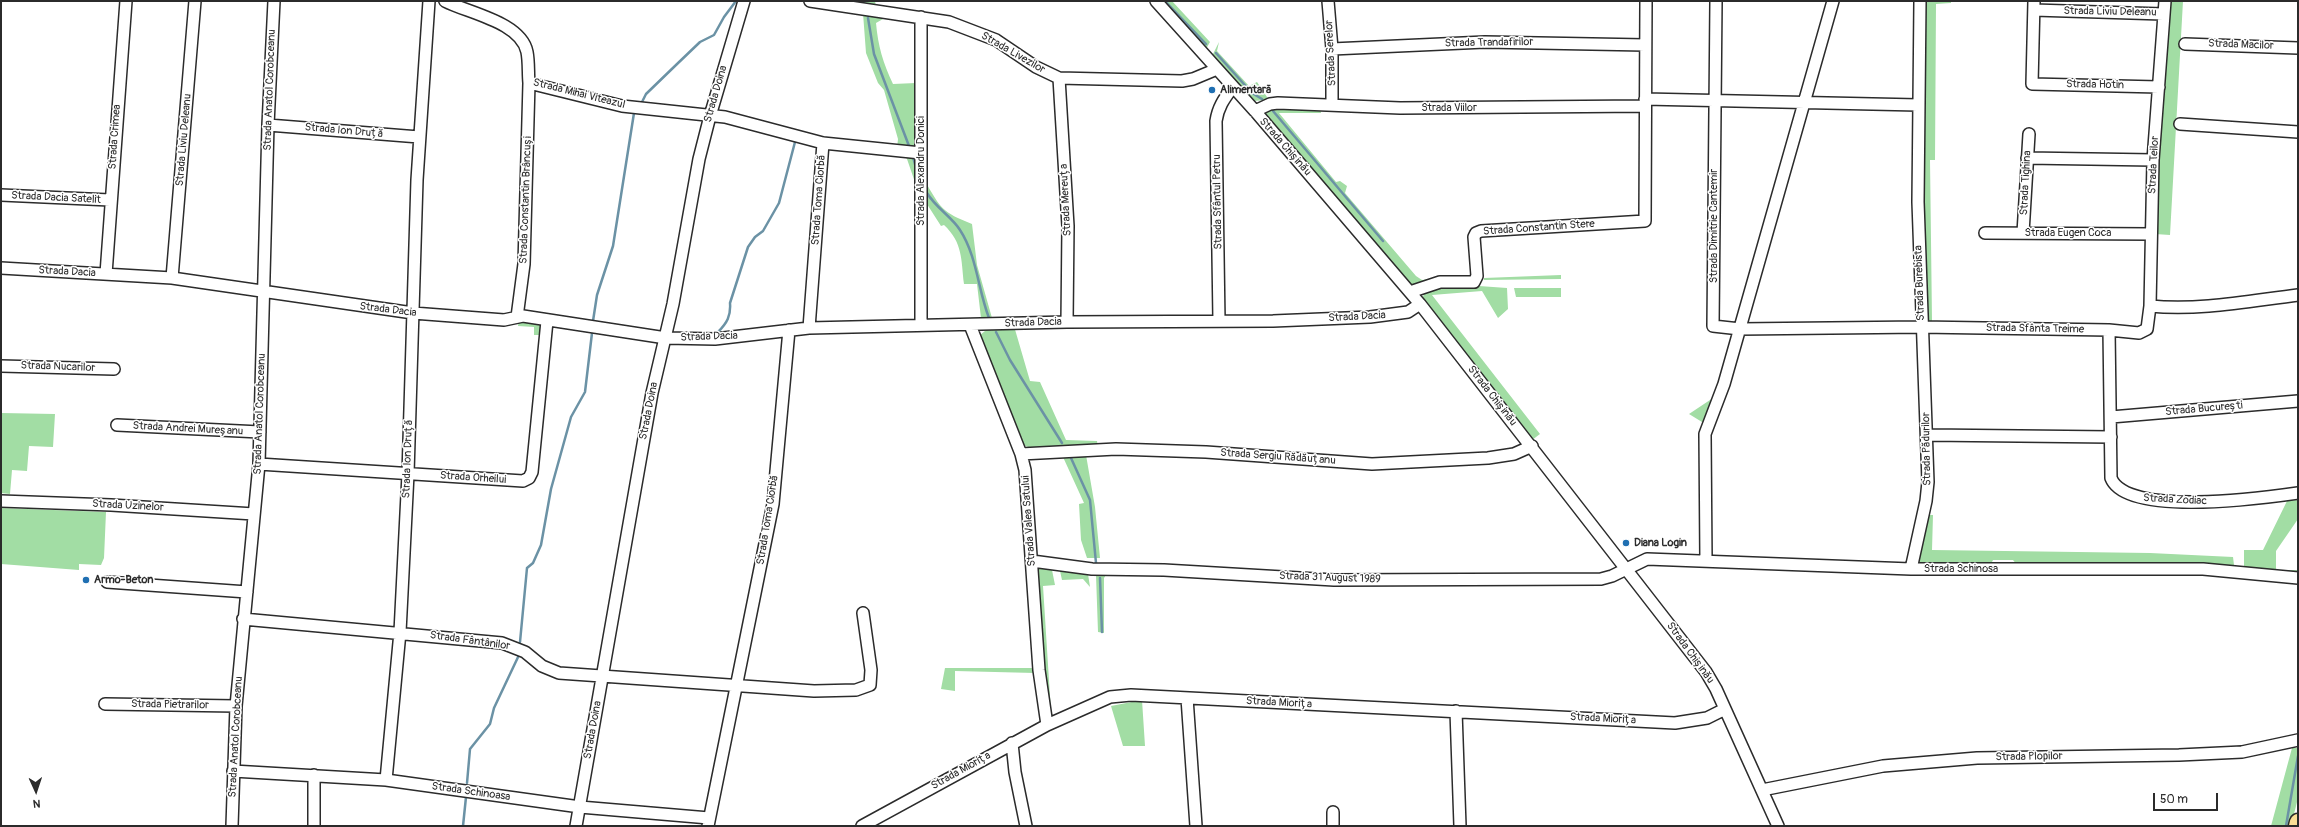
<!DOCTYPE html>
<meta charset="utf-8">
<style>
body{margin:0}
#map{position:relative;width:2299px;height:827px;overflow:hidden;background:#fff;font-family:Pangolin,sans-serif}
canvas{display:block}
.frame{position:absolute;inset:0;border:2px solid #2b2b2b;pointer-events:none}
.north{position:absolute;left:16px;top:771px;width:40px;height:40px;-webkit-text-stroke:3px #fff;paint-order:stroke;rotate:177deg;font-size:11px;font-weight:700;line-height:16px;text-align:center;color:#2b2b2b}
.north::after{content:'';display:block;margin:auto;width:14px;height:18px;background:#2b2b2b;clip-path:polygon(50% 0,100% 100%,50% 72%,0 100%)}
.scale{position:absolute;left:2153px;top:793px;width:65px;height:18px;box-sizing:border-box;border:2px solid #2b2b2b;border-top:0;padding-left:5px;font-size:12px;line-height:14px;white-space:nowrap;color:#2b2b2b;-webkit-text-stroke:3px #fff;paint-order:stroke}
</style>
<div id="map">
<canvas width="2299" height="827"></canvas>
<div class="frame"></div>
<div class="north">N</div>
<div class="scale">50 m</div>
</div>
<script>
const context = document.querySelector('canvas').getContext('2d');
context.lineJoin = 'round';
function fill(path, color) { context.fillStyle = color; context.fill(path, 'evenodd'); }
function strokePath(path, color, width, dash) { context.strokeStyle = color; context.lineWidth = width; context.lineCap = dash ? 'butt' : 'round'; context.setLineDash(dash || []); context.stroke(path); }
function drawText(font, color, halo, rows, align = 'center') {
  context.font = font + ' Pangolin,sans-serif'; context.lineWidth = 3; context.setLineDash([]); context.textBaseline = 'middle'; context.strokeStyle = halo; context.fillStyle = color; for (const [text, x, y, turn = 0] of rows) {
    context.save(); context.translate(x, y); context.rotate((+turn || 0) * Math.PI / 180); context.textAlign = isNaN(turn) ? turn : align; if (halo) context.strokeText(text, 0, 0); context.fillText(text, 0, 0); context.restore();
  }
}
fill(new Path2D(`
 M 824,1 L 875,1 L 876,7 Z
 M 1162,1 L 1172,1 L 1210,42 L 1206,49 Z
 M 1923,1 L 1951,1 L 1951,3 L 1936,4 L 1935,160 L 1930,160 L 1932,321 L 1928,321 L 1924,316 Z
 M 2168,1 L 2183,1 L 2170,235 L 2155,234 L 2157,161 Z
 M 863,13 L 879,15 L 883,19 L 876,23 C 878,46 883,63 893,84 L 916,83 L 915,148 L 897,148 L 898,139 L 884,90 L 878,83 L 866,53 Z
 M 1219,42 L 1217,51 L 1249,86 L 1257,82 L 1269,100 L 1252,101 L 1212,56 Z
 M 1278,106 L 1320,107 L 1321,113 L 1279,113 L 1336,182 L 1340,181 L 1347,186 L 1345,193 L 1416,276 L 1422,280 L 1438,278 L 1411,285 L 1263,116 L 1267,111 Z
 M 904,154 L 918,156 L 918,191 L 907,159 Z
 M 925,181 C 941,209 942,212 972,224 L 977,265 L 992,318 L 981,318 L 977,284 L 964,284 C 961,259 963,243 944,225 L 941,226 L 925,201 Z
 M 1561,275 L 1561,279 L 1484,280 L 1484,278 Z
 M 1451,284 L 1507,288 L 1508,309 L 1498,318 L 1482,291 L 1432,295 L 1540,434 L 1532,440 L 1422,299 L 1426,289 Z
 M 1514,288 L 1561,288 L 1561,297 L 1516,297 Z
 M 519,319 L 541,323 L 543,335 L 534,335 L 534,327 L 518,326 Z
 M 1014,326 L 1030,381 L 1040,382 L 1066,440 L 1097,441 L 1098,447 L 1036,450 L 1023,445 L 980,335 L 990,327 Z
 M 1713,398 L 1702,433 L 1702,422 L 1689,414 Z
 M 1,413 L 55,414 L 53,447 L 29,446 L 27,471 L 12,470 L 10,494 L 1,493 Z
 M 1086,455 L 1095,507 L 1100,558 L 1087,558 L 1081,540 L 1079,504 L 1084,503 L 1063,457 Z
 M 2298,500 L 2298,519 L 2276,551 L 2276,570 L 2298,570 L 2298,574 L 2244,569 L 2244,550 L 2263,550 L 2287,501 Z
 M 1,508 L 106,512 L 104,558 L 101,565 L 79,564 L 79,570 L 1,564 Z
 M 1926,515 L 1933,515 L 1932,550 L 2150,553 L 2233,557 L 2234,565 L 2017,565 L 2013,560 L 1993,560 L 1990,566 L 1917,565 Z
 M 1037,567 L 1052,570 L 1055,585 L 1043,586 L 1051,712 L 1048,710 Z
 M 1060,571 L 1088,574 L 1090,587 L 1083,579 L 1062,580 Z
 M 1096,575 L 1106,575 L 1104,578 L 1104,633 L 1098,632 Z
 M 945,668 L 1034,668 L 1035,673 L 955,671 L 955,691 L 941,689 Z
 M 1142,700 L 1145,746 L 1123,746 L 1111,706 Z
 M 2292,748 L 2298,748 L 2298,798 L 2291,826 L 2271,826 Z`), '#a2dda4');
strokePath(new Path2D(`
 M 864,1 L 864,3
 M 1165,1 L 1206,44
 M 868,18 L 874,54 L 909,146
 M 1216,53 L 1252,93 L 1262,99
 M 641,104 L 646,94 L 676,65 L 700,42 L 714,35 L 724,17 L 736,1
 M 1273,111 L 1383,241
 M 913,157 L 916,168
 M 927,193 C 936,208 952,217 960,230 C 977,256 978,290 989,318
 M 593,321 L 597,295 L 613,246 L 634,113
 M 718,332 C 727,323 731,316 730,303 L 748,247 L 755,237 L 763,231 L 779,203 L 795,142
 M 996,332 L 1010,360 L 1062,443
 M 1071,458 L 1090,500 L 1096,563
 M 1100,578 L 1102,632
 M 520,642 L 527,568 L 533,563 L 541,545 L 551,489 L 571,417 L 585,392 L 592,333
 M 467,783 L 470,749 L 490,724 L 494,708 L 519,655
 M 463,826 L 466,797
 M 2286,826 L 2298,756`), '#6b92a5', 2.5);
const minor = new Path2D(`
 M 445,1 C 468,13 521,22 527,52 C 529,62 528,73 529,83 L 622,106 L 725,117 L 823,143 L 921,153
 M 810,1 L 949,22 L 996,40 L 1036,67 L 1059,78 L 1182,81 L 1193,79 L 1217,69
 M 1156,1 L 1255,111 L 1420,304 L 1706,672 L 1716,689 L 1778,826
 M 1328,1 L 1332,49 L 1332,105
 M 1716,1 L 1713,326 L 1740,329 L 1921,327 L 2109,330 L 2139,333 L 2147,329 L 2150,306 L 2153,160 L 2165,1
 M 2034,1 L 2032,84 L 2159,87
 M 2034,10 L 2163,14
 M 921,17 L 921,325
 M 2185,44 L 2298,48
 M 1332,49 L 1485,42 L 1645,45
 M 1059,78 L 1068,226 L 1067,322
 M 1645,99 L 1918,105
 M 1255,111 L 1270,104 L 1278,103 L 1400,108 L 1645,106
 M 2180,124 L 2298,132
 M 268,125 L 419,137
 M 2027,158 L 2153,160
 M 1,195 L 110,200
 M 1985,233 L 2151,234
 M 2023,233 L 2029,134
 M 1,268 L 172,278 L 413,313 L 504,320 L 523,316 L 666,338 L 715,339 L 809,328 L 1067,322 L 1273,321 L 1370,317 L 1408,312 L 1420,304
 M 106,274 L 126,1
 M 172,278 L 195,1
 M 1410,292 L 1440,282 L 1474,282 L 1477,276 L 1474,237 L 1476,233 L 1481,231 L 1645,221 L 1646,1
 M 2150,306 C 2199,311 2249,301 2298,295
 M 517,317 L 524,264 L 529,83
 M 1219,321 L 1216,121 C 1218,107 1224,99 1232,88
 M 970,325 L 1021,454 L 1025,470 L 1039,670 L 1047,725
 M 809,328 L 823,143
 M 2109,330 L 2111,478 C 2126,517 2263,498 2298,493
 M 1,366 L 114,369
 M 2111,417 L 2298,401
 M 117,425 L 260,432
 M 1928,435 L 2111,437
 M 1021,454 L 1116,449 L 1206,452 L 1372,464 L 1488,458 L 1514,454 L 1532,446
 M 259,464 L 523,481 L 529,478 L 532,472 L 547,321
 M 1,501 L 111,505 L 254,514
 M 1032,561 L 1092,569 L 1164,570 L 1334,580 L 1601,579 L 1612,576 L 1647,559 L 1911,569 L 2203,569 L 2298,578
 M 1706,561 L 1705,434 L 1724,384 L 1833,1
 M 1911,569 L 1926,501 L 1928,482 L 1918,202 L 1920,1
 M 107,582 L 247,592
 M 243,619 L 502,643 L 525,652 L 542,666 L 559,673 L 814,691 L 856,690 L 870,685 L 871,670 L 863,613
 M 1187,698 L 1196,826
 M 105,704 L 236,706
 M 1456,711 L 1460,826
 M 1012,743 L 1015,772 L 1026,826
 M 233,771 L 386,780 L 580,807 L 709,818
 M 314,775 L 314,826
 M 386,780 L 400,632 L 408,474 L 417,180 L 429,1
 M 1762,790 L 1883,766 L 1977,758 L 2179,755 L 2242,752 L 2298,740
 M 1333,812 L 1333,826
 M 232,826 L 236,706 L 259,464 L 268,125 L 274,1
 M 576,826 L 652,393 L 673,304 L 699,159 L 710,116 L 744,1
 M 708,826 L 773,504 L 789,330
 M 862,826 L 1047,725 L 1110,697 L 1131,695 L 1675,723 L 1707,718 L 1725,709`);
const highway = new Path2D(`
 M 2297,826 L 2298,822`);
strokePath(minor, '#2b2b2b', 14);
strokePath(highway, '#2b2b2b', 19);
strokePath(minor, '#fff', 11);
strokePath(highway, '#fbdf96', 16);
for (const [x, y, r, color] of [
 [1212,90,4,"#1f6fb2"],
 [1626,543,4,"#1f6fb2"],
 [86,580,4,"#1f6fb2"]
]) { const dot = new Path2D(); dot.arc(x, y, r, 0, 2 * Math.PI); context.fillStyle = color; context.fill(dot); strokePath(dot, '#fff', 1.5); }
drawText('11px', '#2b2b2b', '#fff', [
 ["Strada Liviu Deleanu",2110,12,1],
 ["Strada Trandafirilor",1489,43,-1],
 ["Strada Macilor",2241,45,2],
 ["Strada Livezilor",1013,53,30],
 ["Strada Serelor",1331,53,-93],
 ["Strada Hotin",2095,85,1],
 ["Strada Anatol Corobceanu",270,90,-88],
 ["Strada Mihai Viteazul",579,94,14],
 ["Strada Doina",716,94,-74],
 ["Strada Viilor",1449,108],
 ["Strada Ion Druță",344,131,5],
 ["Strada Crimea",115,137,-86],
 ["Strada Liviu Deleanu",184,140,-85],
 ["Strada Chișinău",1285,147,49],
 ["Strada Teilor",2154,165,-87],
 ["Strada Alexandru Donici",921,171,-90],
 ["Strada Tighina",2026,183,-87],
 ["Strada Dacia Satelit",56,198,3],
 ["Strada Constantin Brâncuși",526,200,-88],
 ["Strada Toma Ciorbă",819,200,-86],
 ["Strada Mereuța",1066,200,-93],
 ["Strada Sfântul Petru",1218,202,-91],
 ["Strada Dimitrie Cantemir",1714,226,-90],
 ["Strada Constantin Stere",1539,228,-4],
 ["Strada Eugen Coca",2068,233],
 ["Strada Dacia",67,272,3],
 ["Strada Burebista",1920,283,-92],
 ["Strada Dacia",388,310,7],
 ["Strada Dacia",1357,317,-3],
 ["Strada Dacia",1033,323,-2],
 ["Strada Sfânta Treime",2035,329,1],
 ["Strada Dacia",709,337,-2],
 ["Strada Nucarilor",58,367,2],
 ["Strada Chișinău",1492,396,52],
 ["Strada București",2204,409,-5],
 ["Strada Doina",649,411,-79],
 ["Strada Anatol Corobceanu",260,414,-88],
 ["Strada Andrei Mureșanu",188,429,3],
 ["Strada Pădurilor",1927,449,-91],
 ["Strada Sergiu Rădăuțanu",1278,457,4],
 ["Strada Ion Druță",408,459,-88],
 ["Strada Orheilui",473,478,4],
 ["Strada Zodiac",2175,500,3],
 ["Strada Uzinelor",128,506,3],
 ["Strada Toma Ciorbă",768,520,-81],
 ["Strada Valea Satului",1029,521,-94],
 ["Strada Schinosa",1961,569],
 ["Strada 31 August 1989",1330,578,2],
 ["Strada Fântânilor",470,641,8],
 ["Strada Chișinău",1690,653,54],
 ["Strada Miorița",1279,703,3],
 ["Strada Pietrarilor",170,705,1],
 ["Strada Miorița",1603,719,3],
 ["Strada Doina",593,730,-80],
 ["Strada Anatol Corobceanu",236,737,-87],
 ["Strada Plopilor",2029,757,-1],
 ["Strada Miorița",961,771,-29],
 ["Strada Schinoasa",471,792,8]
]);
drawText('bold 11px', '#2b2b2b', '#fff', [
 ["Alimentară",1220,90],
 ["Diana Login",1634,543],
 ["Armo-Beton",94,580]
], 'left');
</script>
